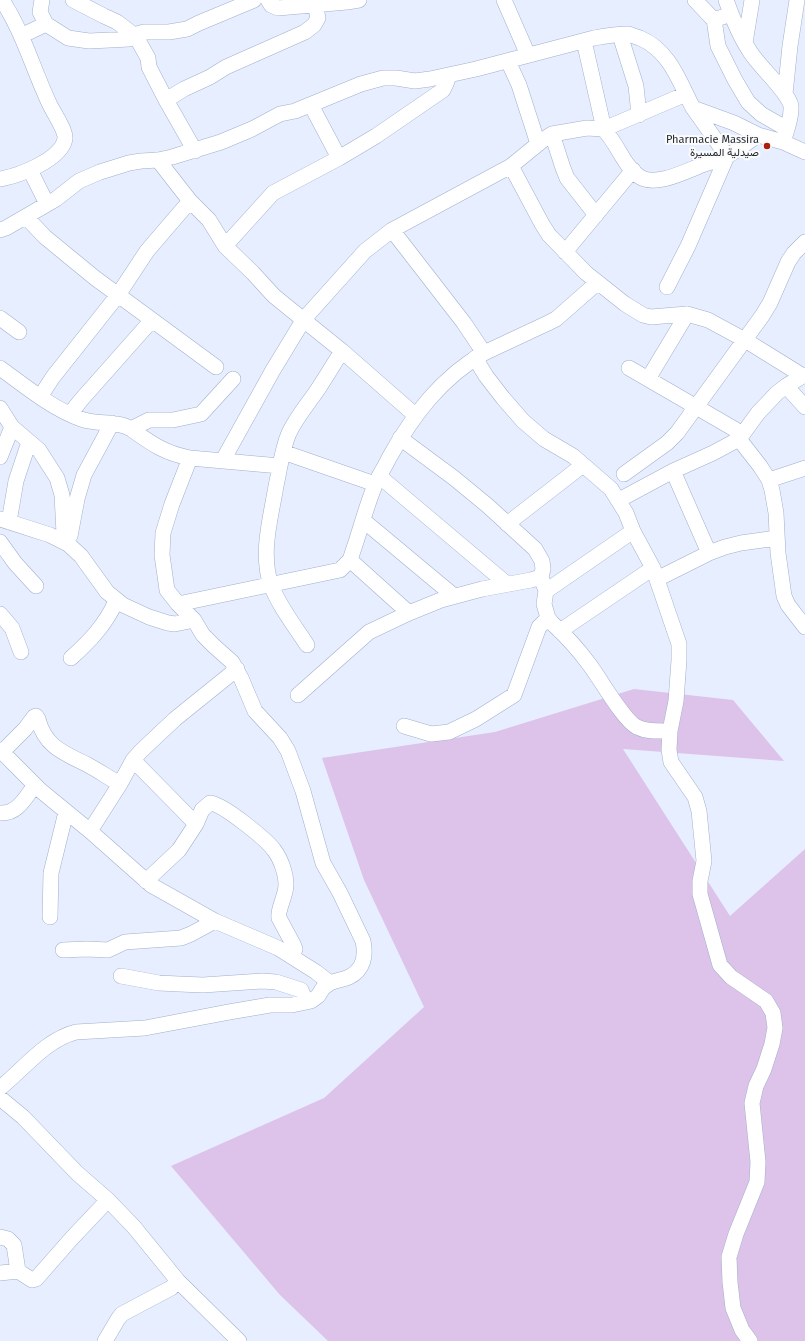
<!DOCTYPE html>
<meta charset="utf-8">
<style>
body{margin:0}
canvas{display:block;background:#e6eeff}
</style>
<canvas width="805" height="1341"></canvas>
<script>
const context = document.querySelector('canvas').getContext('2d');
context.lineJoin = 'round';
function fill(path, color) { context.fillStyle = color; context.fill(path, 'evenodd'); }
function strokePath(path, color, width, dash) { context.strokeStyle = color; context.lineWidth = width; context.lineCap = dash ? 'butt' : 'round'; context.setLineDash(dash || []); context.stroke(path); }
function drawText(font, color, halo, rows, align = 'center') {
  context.font = font + ' "Fira Sans",Vazirmatn,sans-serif'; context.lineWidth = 4; context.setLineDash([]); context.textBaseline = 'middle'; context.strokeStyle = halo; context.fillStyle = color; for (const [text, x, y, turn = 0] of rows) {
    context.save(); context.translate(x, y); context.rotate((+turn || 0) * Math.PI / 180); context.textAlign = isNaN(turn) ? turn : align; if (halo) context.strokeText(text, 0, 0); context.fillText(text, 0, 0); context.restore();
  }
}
fill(new Path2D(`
 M 634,689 L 733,700 L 784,761 L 623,749 L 730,916 L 805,849 L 805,1341 L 328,1341 L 280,1295 L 171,1166 L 324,1098 L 424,1007 L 364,880 L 322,758 L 495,732 Z`), '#ddc3e9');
const minor = new Path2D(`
 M 42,0 L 40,12 L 46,24 L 68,38 L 89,41 L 110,40 L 129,39 L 134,35 L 139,42 L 148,58 L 149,67 L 166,100 L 195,151
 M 73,0 L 104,16 L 117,22 L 134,35 L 144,32 L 169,32 L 187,29 L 199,23 L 254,0
 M 268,0 L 271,5 L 278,8 L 347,2 L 359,0
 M 504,0 L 528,55
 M 695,0 L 711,17 L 714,19 L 723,17
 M 726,0 C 732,17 739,35 749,50 C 758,66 788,91 791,106 C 792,118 786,132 783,142
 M 714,19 L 718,46 L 735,80 L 748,102 L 761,114 L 787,129
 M 620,35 L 636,86 L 639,115
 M 21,36 L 46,24
 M 584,41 L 604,129 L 686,94
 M 745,43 L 752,0
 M 508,61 L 519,85 L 538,144
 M 785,94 L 790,46 L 797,0
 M 166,100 L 184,89 L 210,77 L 226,67 L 305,32 L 314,25 L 318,18 L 315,4
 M 311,105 L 339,158
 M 552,134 L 563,168 L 567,178 L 596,215
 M 158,160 L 190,201 L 209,220 L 225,246 L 253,273 L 274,296 L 342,351 L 415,415
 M 511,166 L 542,224 L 549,235 L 586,273 L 625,304 L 643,315 L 651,317 L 687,314 L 708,320 L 745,340 L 803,376 L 805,375
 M 30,170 L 47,204
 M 0,179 C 18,176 61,160 65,139 C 66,130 53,112 49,103 C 33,69 23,32 2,0
 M 26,217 L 45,237 L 95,278 L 216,367
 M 0,230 L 6,228 L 56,199 L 79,181 L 100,172 L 129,163 L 141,161 L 158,160 L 172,157 L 221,142 L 252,129 L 280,114 L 295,111 L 361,84 L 383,78 L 396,78 L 415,81 L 430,79 L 476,69 L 594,38 C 605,36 617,34 628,34 C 632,35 636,37 640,38 C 670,51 679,81 693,108 L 734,123 L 758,135 L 783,142 L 805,152
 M 392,230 L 464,323 L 484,353
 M 225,246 L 273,193 L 339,158 L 376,136 L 443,90 L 446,84 L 449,75
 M 565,252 L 633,170
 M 667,287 L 688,246 L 727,156 L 693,108
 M 0,318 L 19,332
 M 475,358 L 486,376 L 503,398 L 523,421 L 544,439 L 573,456 L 611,489 L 626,513 L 633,531 L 653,568 L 679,644 L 679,660 L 676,701 L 670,731 L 669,750 L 671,762 L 695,797 L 699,811 L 704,861 L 700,881 L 700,894 L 720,965 L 731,977 L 766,1001 L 773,1013 L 775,1028 L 772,1044 L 764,1069 L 756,1086 L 752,1103 L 758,1162 L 757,1182 L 736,1234 L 729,1257 L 730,1282 L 733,1308 L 742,1330 L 750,1341
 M 0,368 C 25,386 51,408 81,419 C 97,425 117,420 131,429 L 149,420 L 173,420 L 201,414 L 233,379
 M 629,368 L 736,430 L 739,439 L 760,466 L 769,480 L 772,490 L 776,513 L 778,553 L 784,596 L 788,605 L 805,627
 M 648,379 L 687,314
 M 786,386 L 805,407
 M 40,397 L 53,377 L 118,295 L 147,251 L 165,230 L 190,201
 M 0,408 L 12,427 L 39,450 L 57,478 L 62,495 L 64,533 L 68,544
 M 70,414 L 81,400 L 152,320
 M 131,429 C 152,444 164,453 190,458 L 280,466
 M 400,438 L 454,478 L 488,506 L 535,549 L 542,561 L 543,569 L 541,577 L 546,591 L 544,604 L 548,618 L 552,623 C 565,635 578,649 589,664 C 600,678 623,720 637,727 C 647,732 659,731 670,731
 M 283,452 L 375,484
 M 0,457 L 12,427
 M 190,458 L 172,504 L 163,533 L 162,555 L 167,590 L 178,604 L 194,620 L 203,635 L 214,646 L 232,662 L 241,678 L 255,711 L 280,738 L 288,751 L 303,791 L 323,863 L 340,893 L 363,941 C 366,955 364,970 349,977 C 343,980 336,980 330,983
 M 223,460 L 273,370 L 304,319 L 365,251 L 392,230 L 511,166 L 543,140 L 552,134 L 587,128 L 603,129 C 618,143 623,166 640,177 C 656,187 686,171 702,165 C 710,162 720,160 727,156 C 738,150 748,142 758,135
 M 673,471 L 709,553
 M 624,474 L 667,443 L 677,433 L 762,316 L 770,303 L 788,262 L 794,253 L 805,242
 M 379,476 L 507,584
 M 769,480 L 805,468
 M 619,500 L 673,471 L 713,453 L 739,439 L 758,413 L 777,393 L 786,386 L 803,376
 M 0,519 L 50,535 L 68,544 L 81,556 L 107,592 L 123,605 L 149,617 L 168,623 L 175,624 L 194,620
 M 364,521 L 454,596
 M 9,522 L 16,481 L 29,442
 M 507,524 L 583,465
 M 70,536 L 77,499 L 84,475 L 112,423
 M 0,542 L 15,563 L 36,586
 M 350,560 L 409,613
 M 657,579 L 709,553 L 725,547 L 741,543 L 777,538
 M 546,591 L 633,531
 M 178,604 L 340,570 L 350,560 L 352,554 C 360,531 366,507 375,485 C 379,475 385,467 389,458 C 413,415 441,378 484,353 L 548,323 L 556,319 L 597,283
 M 0,614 L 12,628 L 21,652
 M 560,631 L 653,568
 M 307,645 C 294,625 279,606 271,585 C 260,553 271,517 276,486 C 280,468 282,449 289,433 C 296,418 307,405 316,392 C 325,379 333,365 342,351
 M 71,658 C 90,641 106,624 116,601
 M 298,695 L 369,632 L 409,613 L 441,600 L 482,589 L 531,580 L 541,577
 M 404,726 L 431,734 L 449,732 L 476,719 L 514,695 L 539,627 L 548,618
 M 0,750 L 40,790 L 90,831 L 151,885 L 215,921 L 278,948 L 316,972 L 330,983 L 323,988 L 318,996 L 311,1001 L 292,1005 L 270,1005 L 229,1012 L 145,1028 L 76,1032 C 45,1040 24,1069 0,1088
 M 2,752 L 25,729 L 34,717 L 36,716 L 38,719 C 45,747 64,753 88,765 C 99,771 109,778 120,784
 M 133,760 L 196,824
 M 0,813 C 18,814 25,798 35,785
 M 90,831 L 120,784 L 133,760 L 141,751 L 175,719 L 237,669
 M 146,881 L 179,850 L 196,824 L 202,810 L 210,803 C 223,804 266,839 274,850 C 281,859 286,874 286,885 C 286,896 277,910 279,918 L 293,944 L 295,949 L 292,956
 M 50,917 L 51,873 L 66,812
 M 63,950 L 87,949 L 108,950 L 125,942 L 181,938 L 191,934 L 215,921
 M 121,976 L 159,983 L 179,984 L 203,985 L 262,981 L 276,982 L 301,990 L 306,1002
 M 0,1098 L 23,1117 L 77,1173 L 108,1200 L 134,1227 L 178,1281 L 239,1341
 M 0,1237 L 8,1239 L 14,1245 L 18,1271
 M 0,1273 L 18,1271 L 32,1280 L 36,1279 L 72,1238 L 108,1200
 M 105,1341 L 118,1319 L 122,1314 L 171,1288 L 178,1281`);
strokePath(minor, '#a2afca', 16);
strokePath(minor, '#fff', 15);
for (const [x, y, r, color] of [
 [767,146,4,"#ad1e0a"]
]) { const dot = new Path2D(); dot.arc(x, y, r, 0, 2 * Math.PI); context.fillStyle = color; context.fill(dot); strokePath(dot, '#fbfbfb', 1.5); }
drawText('11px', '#222731', '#fbfbfb', [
 ["Pharmacie Massira",759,140],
 ["صيدلية المسيرة",759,153]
], 'right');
</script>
